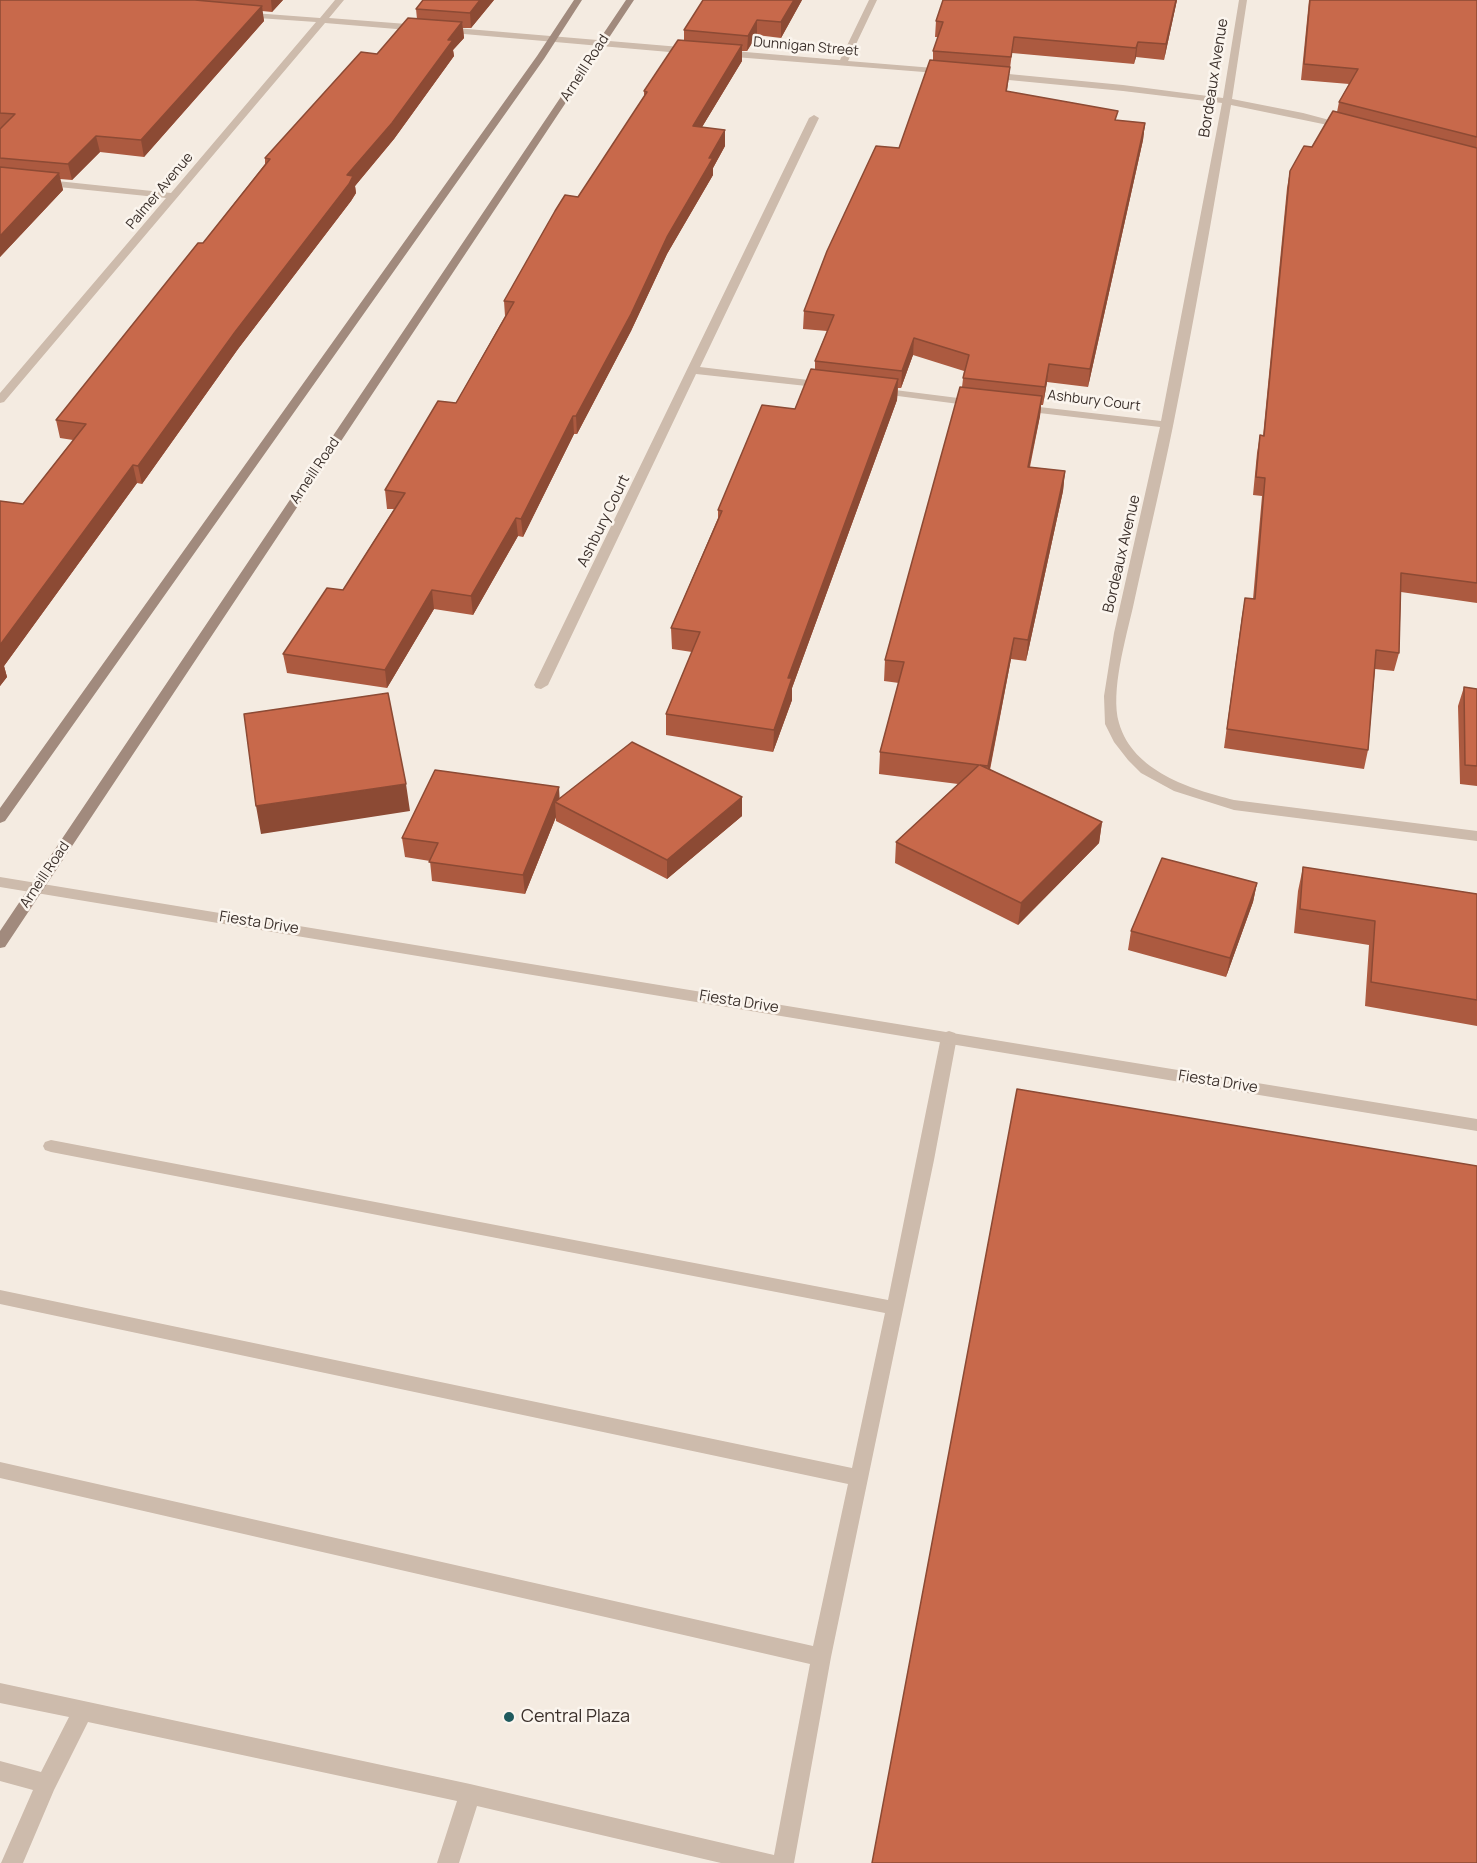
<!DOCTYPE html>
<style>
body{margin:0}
canvas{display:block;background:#f4ebe1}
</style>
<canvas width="1477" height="1863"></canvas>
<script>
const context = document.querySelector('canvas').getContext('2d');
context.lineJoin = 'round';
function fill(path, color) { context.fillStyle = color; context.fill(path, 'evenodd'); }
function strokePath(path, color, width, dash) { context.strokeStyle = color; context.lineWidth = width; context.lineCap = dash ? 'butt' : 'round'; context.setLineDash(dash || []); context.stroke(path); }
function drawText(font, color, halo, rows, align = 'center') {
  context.font = font + ' Manrope,sans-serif'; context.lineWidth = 5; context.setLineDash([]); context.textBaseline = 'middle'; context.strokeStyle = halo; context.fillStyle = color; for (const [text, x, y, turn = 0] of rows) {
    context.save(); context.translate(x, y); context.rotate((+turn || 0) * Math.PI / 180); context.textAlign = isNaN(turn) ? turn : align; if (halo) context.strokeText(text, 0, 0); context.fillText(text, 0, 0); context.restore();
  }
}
fill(new Path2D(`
 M 949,1031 L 955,1033 L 957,1037 L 934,1160 L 831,1657 L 794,1863 L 721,1863 L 477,1806 L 459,1863 L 437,1863 L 457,1801 L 88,1722 L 54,1790 L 23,1863 L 1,1863 L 33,1790 L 0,1781 L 0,1761 L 41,1772 L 69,1717 L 0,1703 L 0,1683 L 470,1784 L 774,1855 L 810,1664 L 0,1478 L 0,1462 L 813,1646 L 848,1484 L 0,1304 L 0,1290 L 852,1468 L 885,1313 L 51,1152 L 45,1150 L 43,1146 L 45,1142 L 51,1140 L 888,1300 L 941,1037 L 943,1033 Z`), '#cdbbac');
fill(new Path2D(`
 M 335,0 L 344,0 L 329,18 L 420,25 L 424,28 L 420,31 L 325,23 L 4,402 L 0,403 L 0,393 L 166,198 L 0,181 L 0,175 L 171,193 L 316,22 L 243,17 L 240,16 L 240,12 L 320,18 Z
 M 869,0 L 877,0 L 848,61 L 946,69 L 951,72 L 949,74 L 722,56 L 718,53 L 722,50 L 840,60 Z
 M 1239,0 L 1247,0 L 1232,99 L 1303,113 L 1352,126 L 1347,129 L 1231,105 C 1213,212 1194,321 1173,426 C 1161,485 1146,547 1133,607 C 1126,638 1110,692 1119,723 C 1133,772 1191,789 1234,800 L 1477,831 L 1477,841 L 1234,810 L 1174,791 L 1141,773 L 1128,760 L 1114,742 L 1105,724 L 1104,696 L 1114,633 L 1160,427 L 1022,411 L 1016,408 L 1022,405 L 1161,421 L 1222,103 L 1123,91 L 988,78 L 983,75 L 988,72 L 1123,85 L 1223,98 Z
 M 444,27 L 692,48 L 696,51 L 692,54 L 441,32 L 440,30 Z
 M 814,115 L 819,118 L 700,367 L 825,382 L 831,385 L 825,388 L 696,374 L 548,685 L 541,689 L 536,688 L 534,685 L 809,118 Z
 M 879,388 L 974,400 L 980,403 L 974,406 L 875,393 L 875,389 Z
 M 0,877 L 1477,1119 L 1477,1131 L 0,887 Z`), '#cdbbac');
fill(new Path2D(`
 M 574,0 L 582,0 L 544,59 L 5,821 L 0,823 L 0,808 L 537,56 Z
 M 626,0 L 634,0 L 5,947 L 0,948 L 0,931 Z`), '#a18a7d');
fill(new Path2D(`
 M 0,0 L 283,0 L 272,12 L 262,11 L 264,21 L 144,157 L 100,152 L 72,180 L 60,179 L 63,190 L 0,257 L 0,129 L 1,128 L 0,128 Z
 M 494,0 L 471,28 L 463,28 L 464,38 L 453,50 L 454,56 L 394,139 L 355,186 L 356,193 L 351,201 L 238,349 L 142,484 L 137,483 L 4,666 L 7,677 L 0,686 L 0,501 L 23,504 L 73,440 L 60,438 L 56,420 L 203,243 L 265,164 L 265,158 L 377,54 L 417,19 L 416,9 Z
 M 802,0 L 781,38 L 757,35 L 747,51 L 742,51 L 742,61 L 702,127 L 725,146 L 713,168 L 713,175 L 667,254 L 631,331 L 577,434 L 574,434 L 523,537 L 518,536 L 473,615 L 434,609 L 387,688 L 287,673 L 283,654 L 343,590 L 394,509 L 387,509 L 385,490 L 456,403 L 505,316 L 504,301 L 578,197 L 644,97 L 644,91 L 684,40 L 684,30 Z
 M 1177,0 L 1164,60 L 1136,57 L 1134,64 L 1012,53 L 1007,91 L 1116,121 L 1145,123 L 1143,140 L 1088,387 L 1047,382 L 1043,405 L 1041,405 L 1040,416 L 1030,467 L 1065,471 L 1063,491 L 1026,661 L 1011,659 L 990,770 L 1102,822 L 1099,843 L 1018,925 L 895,863 L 896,842 L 958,784 L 879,774 L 880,752 L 899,683 L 884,681 L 885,660 L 962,387 L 964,371 L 913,355 L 901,388 L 898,388 L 897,400 L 792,688 L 792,700 L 773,752 L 666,735 L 666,714 L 692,652 L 672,649 L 671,628 L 718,518 L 718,510 L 795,409 L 815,370 L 815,361 L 827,331 L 803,329 L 804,311 L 899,148 L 933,61 L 933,51 L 938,37 L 935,37 L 936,21 Z
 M 1309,0 L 1477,0 L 1477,603 L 1401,592 L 1399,653 L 1394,671 L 1375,669 L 1368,750 L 1364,769 L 1224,748 L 1242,616 L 1245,598 L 1253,599 L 1262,496 L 1253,495 L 1257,453 L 1260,435 L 1263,436 L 1287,188 L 1290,171 L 1312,147 L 1337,112 L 1339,102 L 1349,84 L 1301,80 Z
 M 1464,687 L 1477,689 L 1477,786 L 1460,784 L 1458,706 Z
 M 560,798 L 742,816 L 667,879 L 556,821 L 556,817 L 525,894 L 432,881 L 430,861 L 405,857 L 402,838 Z
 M 1303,867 L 1477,894 L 1477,1026 L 1365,1006 L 1369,945 L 1294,933 L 1298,891 Z
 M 1257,883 L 1253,902 L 1226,977 L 1128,950 L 1131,931 Z`), '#ac5a40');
fill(new Path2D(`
 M 271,0 L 283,0 L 272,12 Z
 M 480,0 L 494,0 L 471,28 L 470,13 Z
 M 794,0 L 802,0 L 781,38 L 781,22 Z
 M 1176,0 L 1177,0 L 1164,60 L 1166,44 Z
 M 262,6 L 264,21 L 144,157 L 141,140 Z
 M 757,20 L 757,35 L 747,51 L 748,36 Z
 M 462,22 L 464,38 L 453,50 L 454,56 L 394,139 L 355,186 L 356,193 L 351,201 L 238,349 L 142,484 L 138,466 L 347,175 L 448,40 Z
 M 1138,42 L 1136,57 L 1134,64 L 1136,48 Z
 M 742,45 L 742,61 L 693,142 L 693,126 Z
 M 1145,123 L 1143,140 L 1088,387 L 1090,369 Z
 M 725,130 L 725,146 L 713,168 L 713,175 L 667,254 L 631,331 L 577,434 L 576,416 L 667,237 L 709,158 Z
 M 96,136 L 100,152 L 72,180 L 68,164 Z
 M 59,173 L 63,190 L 0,257 L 0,236 Z
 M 914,338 L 913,355 L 901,388 L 902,371 Z
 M 1049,364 L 1047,382 L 1043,405 L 1045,387 Z
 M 898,379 L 897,400 L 792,688 L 792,700 L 773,752 L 774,730 L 788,678 Z
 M 1042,396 L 1040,416 L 1025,487 L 1028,467 Z
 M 573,416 L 574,434 L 523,537 L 521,519 Z
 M 133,465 L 137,483 L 4,666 L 7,677 L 0,686 L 0,645 Z
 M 1065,471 L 1063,491 L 1026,661 L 1028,640 Z
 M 516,518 L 518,536 L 473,615 L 471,596 Z
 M 432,590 L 434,609 L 387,688 L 385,670 Z
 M 1014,638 L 1011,659 L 986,788 L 988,766 Z
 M 406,784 L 410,811 L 261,834 L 256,806 Z
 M 559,787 L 560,805 L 555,802 L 556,817 L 525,894 L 523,875 Z
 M 742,797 L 742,816 L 667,879 L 667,860 Z
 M 1102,822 L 1099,843 L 1018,925 L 1021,903 Z
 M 1257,883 L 1253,902 L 1226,977 L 1230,958 Z`), '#8c4a34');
const building = new Path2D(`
 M 0,0 L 195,0 L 262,6 L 141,140 L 96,136 L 68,164 L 0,158 L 0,129 L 15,114 L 0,113 Z
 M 423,0 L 480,0 L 470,13 L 416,9 Z
 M 703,0 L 794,0 L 781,22 L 757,20 L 748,36 L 684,30 Z
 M 943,0 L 1176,0 L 1166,44 L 1138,42 L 1136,48 L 1014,37 L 1011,57 L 933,51 L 943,22 L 936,21 Z
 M 1310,0 L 1477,0 L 1477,137 L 1339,102 L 1358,69 L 1304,64 Z
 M 408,18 L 462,22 L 448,40 L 453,40 L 392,123 L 347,175 L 353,176 L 349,184 L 235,332 L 138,466 L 133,465 L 0,645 L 0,501 L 23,504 L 86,424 L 56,420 L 198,243 L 203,243 L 270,159 L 265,158 L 361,52 L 377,54 Z
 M 678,40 L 742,45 L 693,126 L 725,130 L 709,158 L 713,158 L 667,237 L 631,314 L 576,416 L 573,416 L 521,519 L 516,518 L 471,596 L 432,590 L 385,670 L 283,654 L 327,588 L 343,590 L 405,493 L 385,490 L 438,401 L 456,403 L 514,302 L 504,301 L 555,211 L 565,195 L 578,197 L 647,92 L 644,91 Z
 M 930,60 L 1010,67 L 1006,91 L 1118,111 L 1115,120 L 1145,123 L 1090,369 L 1049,364 L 1045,387 L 963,378 L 969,355 L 914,338 L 902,371 L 815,361 L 834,315 L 804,311 L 827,251 L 876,146 L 899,148 Z
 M 1333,111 L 1477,148 L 1477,583 L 1401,573 L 1399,653 L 1376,650 L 1368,750 L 1227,729 L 1245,598 L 1255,599 L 1265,478 L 1256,477 L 1260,435 L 1264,436 L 1290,171 L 1304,146 L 1312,147 Z
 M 0,167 L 59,173 L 0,236 Z
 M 811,369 L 898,379 L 788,678 L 792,678 L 774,730 L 666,714 L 700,632 L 671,628 L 722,511 L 718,510 L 762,405 L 795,409 Z
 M 960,387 L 1042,396 L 1028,467 L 1065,471 L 1028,640 L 1014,638 L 988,766 L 980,765 L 1102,822 L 1021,903 L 896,842 L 979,765 L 880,752 L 904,662 L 885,660 Z
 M 1464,687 L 1477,689 L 1477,766 L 1465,765 Z
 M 388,693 L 406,784 L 256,806 L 244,714 Z
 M 632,742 L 742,797 L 667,860 L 555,802 Z
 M 435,770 L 559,787 L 523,875 L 429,862 L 438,843 L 402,838 Z
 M 1162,858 L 1257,883 L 1230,958 L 1131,931 Z
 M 1303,867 L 1477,894 L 1477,1000 L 1371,982 L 1375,921 L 1300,909 Z
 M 1017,1089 L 1477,1166 L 1477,1863 L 872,1863 Z`);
fill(building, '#c8694b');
strokePath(building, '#8c4a34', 1.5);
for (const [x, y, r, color] of [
 [509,1717,6,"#1f5a5e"]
]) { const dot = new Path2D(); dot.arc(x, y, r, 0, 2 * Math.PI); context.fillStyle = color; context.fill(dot); strokePath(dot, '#fbf5ee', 2); }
drawText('14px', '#3b302b', '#fbf5ee', [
 ["Dunnigan Street",806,47,5],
 ["Arneill Road",585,68,-57],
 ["Palmer Avenue",160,191,-50],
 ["Ashbury Court",1094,401,7],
 ["Arneill Road",315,471,-56],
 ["Arneill Road",45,875,-56]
]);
drawText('15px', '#3b302b', '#fbf5ee', [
 ["Bordeaux Avenue",1214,78,-81],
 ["Ashbury Court",604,521,-64],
 ["Bordeaux Avenue",1122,554,-77],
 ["Fiesta Drive",259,923,9],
 ["Fiesta Drive",739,1002,9],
 ["Fiesta Drive",1218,1082,9]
]);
drawText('18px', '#3b302b', '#fbf5ee', [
 ["Central Plaza",521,1717]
], 'left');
</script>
